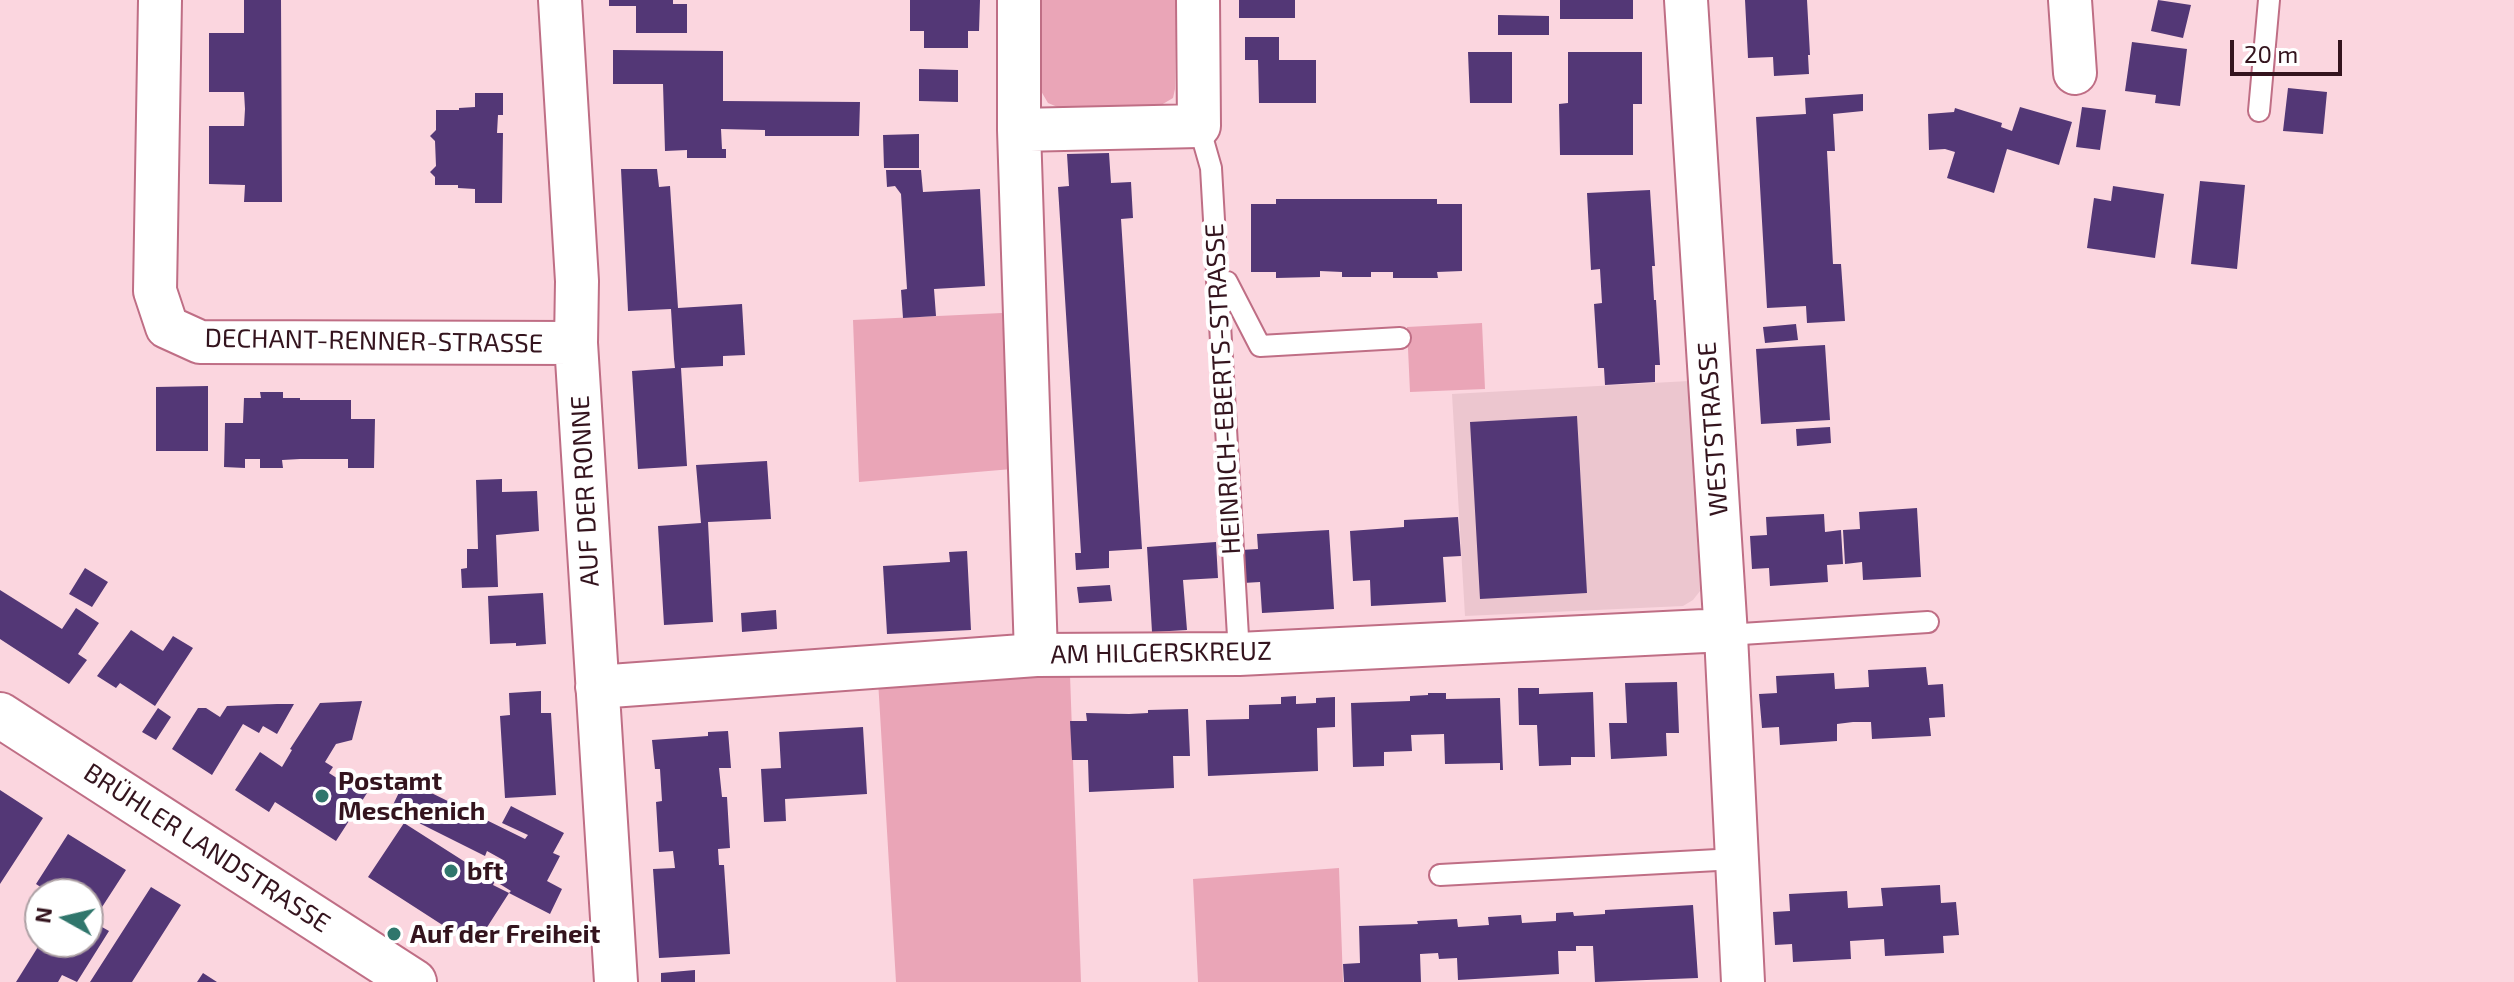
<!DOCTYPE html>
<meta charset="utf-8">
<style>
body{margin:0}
#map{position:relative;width:2514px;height:982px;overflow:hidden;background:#fbd6df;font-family:"Exo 2",sans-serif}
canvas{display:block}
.north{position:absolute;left:24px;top:878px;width:80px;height:80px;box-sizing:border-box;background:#fff;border:2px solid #aea1a5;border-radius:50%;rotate:278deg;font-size:22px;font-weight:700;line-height:32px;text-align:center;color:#34141e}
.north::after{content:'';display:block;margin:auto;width:28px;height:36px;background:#30766c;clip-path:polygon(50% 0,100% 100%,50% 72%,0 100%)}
.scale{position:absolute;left:2230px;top:40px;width:112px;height:36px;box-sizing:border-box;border:4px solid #34141e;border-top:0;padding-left:10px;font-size:24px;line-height:28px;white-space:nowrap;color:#34141e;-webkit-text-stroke:6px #fff;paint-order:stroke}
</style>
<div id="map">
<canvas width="2514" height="982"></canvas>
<div class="north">N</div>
<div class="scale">20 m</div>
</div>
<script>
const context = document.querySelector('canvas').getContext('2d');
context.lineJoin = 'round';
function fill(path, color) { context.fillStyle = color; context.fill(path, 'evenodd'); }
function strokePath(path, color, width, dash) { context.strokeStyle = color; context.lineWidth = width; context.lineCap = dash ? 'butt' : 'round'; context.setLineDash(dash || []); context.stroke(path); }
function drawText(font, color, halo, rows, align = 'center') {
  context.font = font + ' "Exo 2",sans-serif'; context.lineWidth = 8; context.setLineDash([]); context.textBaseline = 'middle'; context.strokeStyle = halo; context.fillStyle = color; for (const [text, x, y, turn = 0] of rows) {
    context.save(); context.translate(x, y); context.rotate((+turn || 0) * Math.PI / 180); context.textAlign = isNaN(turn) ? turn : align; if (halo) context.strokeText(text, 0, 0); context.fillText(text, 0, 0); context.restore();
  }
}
fill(new Path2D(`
 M 1689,381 L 1700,591 L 1693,600 L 1683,606 L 1465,616 L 1452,394 Z`), '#ecc6cf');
fill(new Path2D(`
 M 1042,0 L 1176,0 L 1175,89 L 1173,98 L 1156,108 L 1060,108 L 1048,103 L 1041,91 Z
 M 1002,313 L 1012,469 L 859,482 L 853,320 Z
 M 1482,323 L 1485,389 L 1410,392 L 1407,327 Z
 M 1070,675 L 1081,982 L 896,982 L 878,680 Z
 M 1339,868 L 1343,982 L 1198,982 L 1193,879 Z`), '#eaa5b7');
fill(new Path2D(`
 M 244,0 L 281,0 L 282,202 L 244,202 L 245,185 L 209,184 L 209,126 L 244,126 L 245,109 L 244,92 L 209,92 L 209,33 L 244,33 Z
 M 609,0 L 673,0 L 673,4 L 687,4 L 687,33 L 636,33 L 636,6 L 609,6 Z
 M 910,0 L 980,0 L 979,31 L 968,31 L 968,48 L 924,48 L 924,31 L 910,31 Z
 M 1239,0 L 1295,0 L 1295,18 L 1239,18 Z
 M 1560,0 L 1633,0 L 1633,19 L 1560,19 Z
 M 1745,0 L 1807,0 L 1810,55 L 1808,55 L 1809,74 L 1774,76 L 1773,57 L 1748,58 Z
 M 2158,0 L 2191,5 L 2183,38 L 2151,31 Z
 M 1498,15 L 1549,16 L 1549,35 L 1498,35 Z
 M 1245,37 L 1279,37 L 1279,60 L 1316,60 L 1316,103 L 1259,103 L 1258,60 L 1245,60 Z
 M 2132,42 L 2187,49 L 2180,106 L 2155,103 L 2156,95 L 2125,91 Z
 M 613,50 L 723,51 L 723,101 L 860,102 L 859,136 L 765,136 L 765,130 L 721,129 L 722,149 L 726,149 L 726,158 L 687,158 L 687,150 L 665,151 L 663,84 L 613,84 Z
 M 1468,52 L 1512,52 L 1512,103 L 1470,103 Z
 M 1568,52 L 1642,52 L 1642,104 L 1633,104 L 1633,155 L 1560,155 L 1559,104 L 1568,103 Z
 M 919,69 L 958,70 L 958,102 L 919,101 Z
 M 2288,88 L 2327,92 L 2323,134 L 2283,131 Z
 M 475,93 L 503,93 L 503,115 L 498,115 L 497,133 L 503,133 L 502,203 L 475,203 L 475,189 L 458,188 L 458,185 L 435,185 L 435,177 L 430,172 L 436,166 L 435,141 L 430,136 L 436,130 L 436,110 L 459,110 L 459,108 L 475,107 Z
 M 1863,94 L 1863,111 L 1833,114 L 1835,151 L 1827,151 L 1833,264 L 1841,264 L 1845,321 L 1807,323 L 1806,306 L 1767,308 L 1756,117 L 1806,114 L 1805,98 Z
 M 2020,107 L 2072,122 L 2059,165 L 2007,149 L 1994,193 L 1947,178 L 1955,152 L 1945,149 L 1929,150 L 1928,114 L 1954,112 L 1955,108 L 2002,123 L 2001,127 L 2012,131 Z
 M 2082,107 L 2106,110 L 2100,150 L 2076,147 Z
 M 919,134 L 919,168 L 884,168 L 883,135 Z
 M 1109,153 L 1111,183 L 1131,182 L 1133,218 L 1121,219 L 1142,549 L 1109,551 L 1109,568 L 1076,570 L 1075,553 L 1081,553 L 1079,521 L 1058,187 L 1069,186 L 1067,154 Z
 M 621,169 L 657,169 L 659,187 L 670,186 L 678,308 L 742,304 L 745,355 L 723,356 L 723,366 L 681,368 L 687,466 L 638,469 L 632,371 L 675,368 L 674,359 L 671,309 L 628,311 Z
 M 886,170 L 921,170 L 923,192 L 980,189 L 985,286 L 934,289 L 936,316 L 903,318 L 901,290 L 907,289 L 901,194 L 895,186 L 887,187 Z
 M 2200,181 L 2245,185 L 2237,269 L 2191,264 Z
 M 2113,186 L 2164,194 L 2155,258 L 2087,248 L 2094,198 L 2111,201 Z
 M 1650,190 L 1655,266 L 1652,266 L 1654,300 L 1656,300 L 1660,365 L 1655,365 L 1655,382 L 1605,385 L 1604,368 L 1598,368 L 1594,304 L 1602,303 L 1600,269 L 1591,270 L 1587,193 Z
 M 1276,199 L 1437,199 L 1437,204 L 1462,204 L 1462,271 L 1437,272 L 1438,278 L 1393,278 L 1393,272 L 1371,272 L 1371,277 L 1342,277 L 1342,272 L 1320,271 L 1320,277 L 1276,278 L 1276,272 L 1251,272 L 1251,204 L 1276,204 Z
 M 1796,324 L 1798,340 L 1765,343 L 1763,327 Z
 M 1825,345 L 1830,420 L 1761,424 L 1756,349 Z
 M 208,386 L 208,451 L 156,451 L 156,387 Z
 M 260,392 L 283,392 L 283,398 L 300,398 L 300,400 L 351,400 L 351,419 L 375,419 L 374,468 L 348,468 L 348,459 L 300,459 L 282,460 L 283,468 L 260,468 L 260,459 L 245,459 L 245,468 L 224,467 L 225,423 L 243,423 L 244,398 L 261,398 Z
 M 1577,416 L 1587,593 L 1480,599 L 1470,422 Z
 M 1830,427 L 1831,443 L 1797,446 L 1796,429 Z
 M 767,461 L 771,519 L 708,522 L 713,622 L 664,625 L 658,526 L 701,523 L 696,465 Z
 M 502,479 L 502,492 L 537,491 L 539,531 L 496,535 L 498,587 L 462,588 L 461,569 L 467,568 L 467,549 L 478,549 L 476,480 Z
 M 1917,508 L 1921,577 L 1863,580 L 1862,562 L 1845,564 L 1843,530 L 1860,529 L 1859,512 Z
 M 1824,514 L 1825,532 L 1841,530 L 1843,564 L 1827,565 L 1828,582 L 1770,586 L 1769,568 L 1752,569 L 1750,536 L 1767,535 L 1766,517 Z
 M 1458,517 L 1461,556 L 1443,557 L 1446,602 L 1371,606 L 1370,580 L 1353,581 L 1350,531 L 1404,527 L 1404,520 Z
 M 1329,530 L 1334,609 L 1262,613 L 1260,582 L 1243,583 L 1241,550 L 1258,549 L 1257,534 Z
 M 1216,542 L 1218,578 L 1183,580 L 1187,630 L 1152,632 L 1147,547 Z
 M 967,551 L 971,630 L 887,634 L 883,566 L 950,562 L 949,552 Z
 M 85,568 L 108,582 L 92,607 L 69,594 Z
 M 1110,585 L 1112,601 L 1079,603 L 1077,587 Z
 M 0,590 L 62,629 L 76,608 L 99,623 L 78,654 L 87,660 L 69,684 L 0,639 Z
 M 543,593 L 546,644 L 516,646 L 516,643 L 490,644 L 488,596 Z
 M 776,610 L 777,629 L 742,632 L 741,613 Z
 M 131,630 L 163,651 L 173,636 L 193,648 L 155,706 L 120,683 L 116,688 L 97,676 Z
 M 1926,667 L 1928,685 L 1943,684 L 1945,717 L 1929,718 L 1931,736 L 1872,739 L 1871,722 L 1853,722 L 1837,724 L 1837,741 L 1780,745 L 1779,727 L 1762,728 L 1759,694 L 1777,693 L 1776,676 L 1834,673 L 1835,689 L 1869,687 L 1868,670 Z
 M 1677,682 L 1679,733 L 1666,733 L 1667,756 L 1611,759 L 1609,723 L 1627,723 L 1625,683 Z
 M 1518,688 L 1539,688 L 1539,694 L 1593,692 L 1595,757 L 1571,757 L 1571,765 L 1539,766 L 1537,725 L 1519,725 Z
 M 541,691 L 541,713 L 551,713 L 556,795 L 505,798 L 500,716 L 510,715 L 509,693 Z
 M 1428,693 L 1446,693 L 1446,699 L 1500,698 L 1503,770 L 1500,770 L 1500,763 L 1445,764 L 1444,734 L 1411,735 L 1412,751 L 1384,752 L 1384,766 L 1353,767 L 1351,703 L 1410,701 L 1410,696 L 1428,695 Z
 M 1296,696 L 1296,704 L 1316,703 L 1316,698 L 1335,697 L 1335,727 L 1317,728 L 1318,771 L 1208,776 L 1206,720 L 1249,719 L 1249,705 L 1281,704 L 1281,697 Z
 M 362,701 L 352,740 L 336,744 L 325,762 L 333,767 L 329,773 L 346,784 L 350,778 L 369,790 L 336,841 L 275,802 L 269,812 L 235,790 L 260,752 L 282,767 L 292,750 L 290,749 L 320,703 Z
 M 277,704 L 294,704 L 277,734 L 263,726 L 259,733 L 243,724 L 212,775 L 172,749 L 198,708 L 206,708 L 220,717 L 227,706 Z
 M 158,708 L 171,717 L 156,740 L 142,732 Z
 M 1188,709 L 1190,756 L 1173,756 L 1174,788 L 1089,792 L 1088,760 L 1072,760 L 1070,721 L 1087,721 L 1086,713 L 1129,714 L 1148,713 L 1148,710 Z
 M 863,727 L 867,794 L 785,799 L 786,821 L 764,822 L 761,769 L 781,768 L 779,732 Z
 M 728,731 L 731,768 L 719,768 L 722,797 L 727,797 L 730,848 L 718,849 L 719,865 L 724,865 L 730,954 L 659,958 L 653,869 L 675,868 L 673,851 L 659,852 L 656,802 L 662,801 L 660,769 L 655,769 L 652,740 L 708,736 L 708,732 Z
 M 405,780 L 525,839 L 528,835 L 502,823 L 511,806 L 564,833 L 553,853 L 560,856 L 547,881 L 562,889 L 550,914 L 509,893 L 511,891 L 495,881 L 505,861 L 487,851 L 485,856 L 391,809 Z
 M 0,790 L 43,818 L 0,884 Z
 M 404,823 L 495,881 L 493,885 L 509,893 L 475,946 L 368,877 Z
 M 68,834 L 126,870 L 93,921 L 88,918 L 88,894 L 51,894 L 36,884 Z
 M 1940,885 L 1941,903 L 1956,902 L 1959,935 L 1943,936 L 1944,953 L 1885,956 L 1884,939 L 1850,941 L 1851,959 L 1793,962 L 1792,944 L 1775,945 L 1773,912 L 1790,911 L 1789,894 L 1847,891 L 1848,908 L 1865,907 L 1883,906 L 1881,888 Z
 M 151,887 L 181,905 L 132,982 L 90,982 Z
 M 1693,905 L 1698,978 L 1595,982 L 1593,946 L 1576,946 L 1576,951 L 1558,951 L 1559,974 L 1458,980 L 1457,958 L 1439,959 L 1438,953 L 1420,954 L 1421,982 L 1344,982 L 1343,964 L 1360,963 L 1359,926 L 1418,924 L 1417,921 L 1457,919 L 1458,927 L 1489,925 L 1488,917 L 1521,915 L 1522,923 L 1556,921 L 1556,913 L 1573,912 L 1574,916 L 1605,914 L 1605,910 Z
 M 95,923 L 109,931 L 77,982 L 62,975 L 58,982 L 16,982 L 41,942 L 78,942 L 82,944 L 88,942 L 88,934 Z
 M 695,970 L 695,982 L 661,982 L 661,973 Z
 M 203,973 L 217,982 L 197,982 Z`), '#533776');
const service = new Path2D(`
 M 2259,111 L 2269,0
 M 1199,126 L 1211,168 L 1239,654
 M 1217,282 L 1227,282 L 1260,346 L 1400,338
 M 1726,635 L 1928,622
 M 1440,875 L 1736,859`);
const minor = new Path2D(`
 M 160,0 L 155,291 L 167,327 L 200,342 L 576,343
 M 560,0 L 577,281 L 576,343 L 616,982
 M 1019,0 L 1019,130 L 1036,655
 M 1686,0 L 1726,635 L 1743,982
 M 2070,0 L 2075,73
 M 1019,130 L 1199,126 L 1198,0
 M 597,687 L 1036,655 L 1239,654 L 1725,630`);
const tertiary = new Path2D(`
 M 0,715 L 414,982`);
strokePath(service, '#bf6e85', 24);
strokePath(minor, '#bf6e85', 46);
strokePath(tertiary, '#bf6e85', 48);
strokePath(service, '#fff', 20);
strokePath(minor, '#fff', 42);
strokePath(tertiary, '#fff', 44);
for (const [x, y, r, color] of [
 [322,796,8,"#30766c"],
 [451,871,8,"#30766c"],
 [394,934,8,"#30766c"]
]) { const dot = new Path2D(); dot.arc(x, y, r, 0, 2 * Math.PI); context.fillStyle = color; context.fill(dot); strokePath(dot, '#fff', 3); }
drawText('26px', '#34141e', '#fff', [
 ["DECHANT-RENNER-STRASSE",374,341,1],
 ["HEINRICH-EBERTS-STRASSE",1223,389,-93],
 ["WESTSTRASSE",1713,429,-94],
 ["AUF DER RONNE",585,491,-93],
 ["AM HILGERSKREUZ",1161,653,-1],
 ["BRÜHLER LANDSTRASSE",207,848,33]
]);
drawText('bold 26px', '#34141e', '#fff', [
 ["Postamt",338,781],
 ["Meschenich",338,811],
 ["bft",467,871],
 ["Auf der Freiheit",410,934]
], 'left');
</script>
